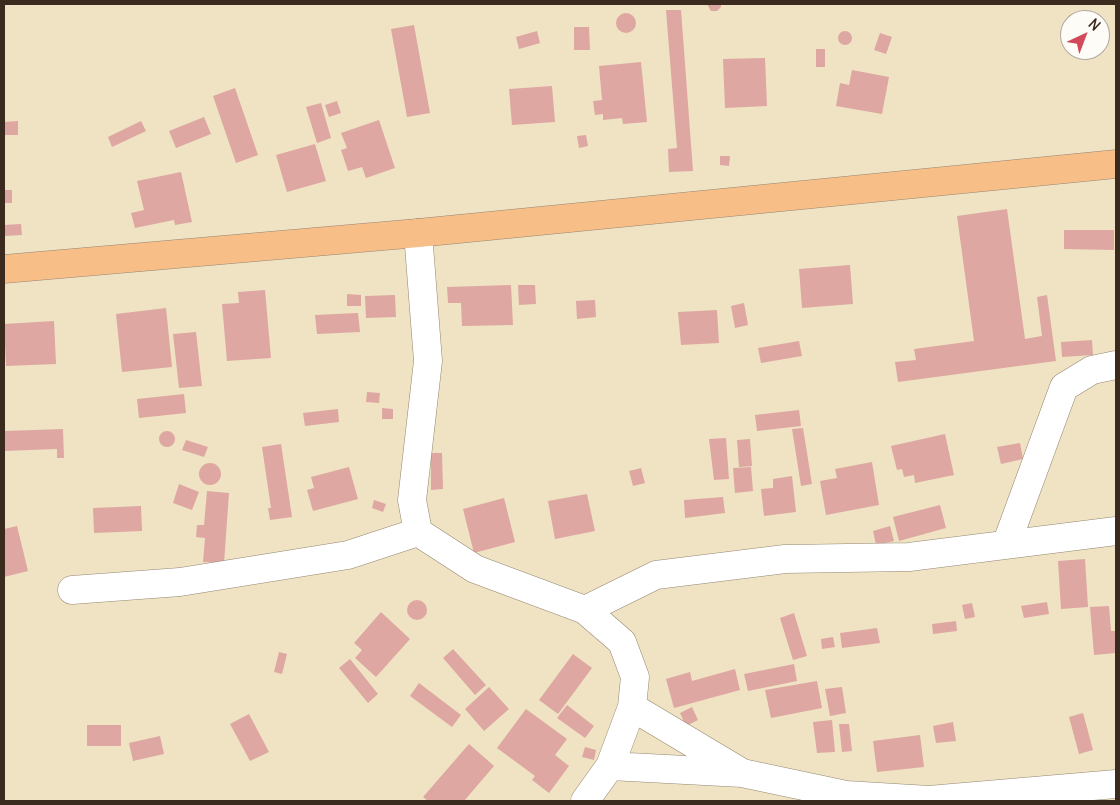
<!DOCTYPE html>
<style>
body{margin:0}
#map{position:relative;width:1120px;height:805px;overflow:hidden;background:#efe3c4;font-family:Delius,sans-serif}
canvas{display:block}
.frame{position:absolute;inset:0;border:5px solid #3b2a1e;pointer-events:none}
.north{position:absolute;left:1060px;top:10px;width:50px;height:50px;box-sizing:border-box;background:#fdfcf7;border:1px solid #afa8a0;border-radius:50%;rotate:43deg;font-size:14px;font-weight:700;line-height:20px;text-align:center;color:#3b2a1e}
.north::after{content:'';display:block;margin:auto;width:18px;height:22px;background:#d1495b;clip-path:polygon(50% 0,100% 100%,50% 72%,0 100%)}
</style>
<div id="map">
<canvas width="1120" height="805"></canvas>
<div class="frame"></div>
<div class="north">N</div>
</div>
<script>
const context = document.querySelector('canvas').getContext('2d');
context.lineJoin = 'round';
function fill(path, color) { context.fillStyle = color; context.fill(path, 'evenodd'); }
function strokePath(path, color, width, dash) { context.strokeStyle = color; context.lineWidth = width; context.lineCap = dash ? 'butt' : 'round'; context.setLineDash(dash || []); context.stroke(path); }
fill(new Path2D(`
 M 707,4 L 721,4 L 721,7 L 717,11 L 711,11 Z
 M 666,10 L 681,10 L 693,171 L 669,172 L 668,149 L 677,148 Z
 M616 23a10 10 0 1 1 20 0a10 10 0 1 1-20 0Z
 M 414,25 L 430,113 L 407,117 L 391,29 Z
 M 574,27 L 589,27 L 590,50 L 574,50 Z
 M 537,31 L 540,43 L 519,49 L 516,37 Z
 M838 38a7 7 0 1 1 14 0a7 7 0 1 1-14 0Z
 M 880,33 L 892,37 L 886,54 L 874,50 Z
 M 816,49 L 825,49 L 825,67 L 816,67 Z
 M 765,58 L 767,106 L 725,108 L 723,59 Z
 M 641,62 L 647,122 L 623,124 L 622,118 L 603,120 L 603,114 L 595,115 L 593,101 L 602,100 L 599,66 Z
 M 852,70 L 889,77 L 882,114 L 836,106 L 840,83 L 849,85 Z
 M 552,86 L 555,122 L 512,125 L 509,89 Z
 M 235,88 L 258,155 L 236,163 L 213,96 Z
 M 337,101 L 341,113 L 329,117 L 325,105 Z
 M 321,103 L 331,138 L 317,143 L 306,107 Z
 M 204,117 L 211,134 L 176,148 L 169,131 Z
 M 379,120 L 395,168 L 366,178 L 362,167 L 348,171 L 341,150 L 347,148 L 341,133 Z
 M 18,121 L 18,135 L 4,135 L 4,122 Z
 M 141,121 L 146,131 L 112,147 L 108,137 Z
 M 586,135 L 588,146 L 579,148 L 577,136 Z
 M 315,144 L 326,181 L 287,192 L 276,155 Z
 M 720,156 L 730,156 L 729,166 L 720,165 Z
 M 181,172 L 192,222 L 175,225 L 174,220 L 135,228 L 131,213 L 144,210 L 137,181 Z
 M 4,190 L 12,190 L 12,203 L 4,203 Z
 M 1007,209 L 1025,339 L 1042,336 L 1037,297 L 1047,295 L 1056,361 L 898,382 L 895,362 L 916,360 L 914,349 L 974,341 L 957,216 Z
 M 21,224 L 22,235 L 4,236 L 4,225 Z
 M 1064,230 L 1114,230 L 1114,250 L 1064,249 Z
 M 850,265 L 853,304 L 802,308 L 799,269 Z
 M 511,285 L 513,325 L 462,326 L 461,303 L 448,303 L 447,287 Z
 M 518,285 L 535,285 L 536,304 L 519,305 Z
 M 265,290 L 271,358 L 227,361 L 222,304 L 239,303 L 238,292 Z
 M 347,294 L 361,295 L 361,306 L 347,306 Z
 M 395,295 L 396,317 L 366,318 L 365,296 Z
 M 595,300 L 596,317 L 577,319 L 576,301 Z
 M 744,303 L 748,325 L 735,328 L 731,306 Z
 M 166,308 L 172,367 L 122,372 L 116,314 Z
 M 717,310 L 719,343 L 681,345 L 678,312 Z
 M 358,313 L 360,332 L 317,334 L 315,315 Z
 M 54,321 L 56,364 L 6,366 L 4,324 Z
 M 196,332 L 202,386 L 179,388 L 173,334 Z
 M 1092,340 L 1093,355 L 1062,357 L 1061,342 Z
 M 799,341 L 802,356 L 761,363 L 758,348 Z
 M 367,392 L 380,393 L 379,403 L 366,402 Z
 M 184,394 L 186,413 L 139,418 L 137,399 Z
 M 382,408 L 393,409 L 393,419 L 382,419 Z
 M 338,409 L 339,422 L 305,426 L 303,413 Z
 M 799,410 L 801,426 L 757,431 L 755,415 Z
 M 803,428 L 812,484 L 801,486 L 792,429 Z
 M 63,429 L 64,458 L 57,458 L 57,449 L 4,451 L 4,431 Z
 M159 439a8 8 0 1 1 16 0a8 8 0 1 1-16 0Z
 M 945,434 L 954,475 L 915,483 L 914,475 L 904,477 L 902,469 L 897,470 L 891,446 Z
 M 726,438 L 729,479 L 714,480 L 709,439 Z
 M 750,439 L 752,466 L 739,467 L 737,440 Z
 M 186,440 L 208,447 L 204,457 L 182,450 Z
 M 1020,443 L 1023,459 L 1001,464 L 997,447 Z
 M 281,444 L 292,517 L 270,520 L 268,508 L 271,508 L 262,447 Z
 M 431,453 L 442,453 L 443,489 L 431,490 Z
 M 872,462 L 879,505 L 826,515 L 820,481 L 837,478 L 835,469 Z
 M199 474a11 11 0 1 1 22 0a11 11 0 1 1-22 0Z
 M 349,467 L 358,499 L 313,511 L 307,490 L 314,488 L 311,477 Z
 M 751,467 L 753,491 L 735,493 L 733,468 Z
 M 641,468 L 645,483 L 633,486 L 629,471 Z
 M 792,476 L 796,512 L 764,516 L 761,489 L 773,488 L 773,479 Z
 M 179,484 L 199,492 L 192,510 L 173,503 Z
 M 207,491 L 229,493 L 224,563 L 203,562 L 205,538 L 196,537 L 197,525 L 204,525 Z
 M 587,494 L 595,531 L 555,539 L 548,501 Z
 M 723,497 L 725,513 L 685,518 L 684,500 Z
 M 504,498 L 515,542 L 474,553 L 463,509 Z
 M 374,500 L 386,504 L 383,512 L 372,508 Z
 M 940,505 L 946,528 L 899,541 L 893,517 Z
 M 141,506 L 142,531 L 94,533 L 93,508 Z
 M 17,526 L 28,571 L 4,577 L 4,529 Z
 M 890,526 L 894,541 L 876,545 L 873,531 Z
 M 1085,559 L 1088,607 L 1061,609 L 1058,561 Z
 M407 610a10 10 0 1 1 20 0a10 10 0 1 1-20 0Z
 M 1047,602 L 1049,614 L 1024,618 L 1021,606 Z
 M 972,603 L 975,617 L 965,619 L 962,605 Z
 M 1109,606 L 1111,631 L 1116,631 L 1116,653 L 1094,655 L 1090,607 Z
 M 381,612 L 410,639 L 376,677 L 355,658 L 362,650 L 354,643 Z
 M 794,613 L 807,656 L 793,660 L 780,618 Z
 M 956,621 L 957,631 L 933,634 L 932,624 Z
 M 877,628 L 880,643 L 842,648 L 840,633 Z
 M 833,637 L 835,647 L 822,649 L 821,639 Z
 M 453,649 L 486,685 L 475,695 L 443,658 Z
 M 279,652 L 287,654 L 282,674 L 274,672 Z
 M 573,654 L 592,668 L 558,714 L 539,700 Z
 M 350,659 L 378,694 L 368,703 L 339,668 Z
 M 794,664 L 797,681 L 748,691 L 744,674 Z
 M 735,669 L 740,690 L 674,708 L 666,679 L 690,672 L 692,681 Z
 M 817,681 L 822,708 L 771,718 L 765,690 Z
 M 419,683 L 461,715 L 452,727 L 410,696 Z
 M 489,687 L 509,709 L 484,731 L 465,709 Z
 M 842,687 L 846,713 L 830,716 L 825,689 Z
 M 567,705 L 594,726 L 585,738 L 557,718 Z
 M 692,707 L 698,720 L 686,726 L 680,713 Z
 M 526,709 L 567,739 L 555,755 L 569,766 L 549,793 L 532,780 L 535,776 L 497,748 Z
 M 1083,713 L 1093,750 L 1079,754 L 1069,717 Z
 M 249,714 L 269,752 L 250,761 L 230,724 Z
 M 832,720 L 835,752 L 817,753 L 813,722 Z
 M 953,722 L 956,741 L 936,743 L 933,726 Z
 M 839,724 L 849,724 L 852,751 L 842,752 Z
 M 87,725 L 121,725 L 121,746 L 87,746 Z
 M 920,735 L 924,767 L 877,772 L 873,741 Z
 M 160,736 L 164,754 L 133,761 L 129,743 Z
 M 469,744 L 494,766 L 464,801 L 428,801 L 423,797 Z
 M 585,747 L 596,750 L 594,760 L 582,757 Z`), '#dea7a2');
const minor = new Path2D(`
 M 418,233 L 428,361 L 412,500 L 418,532 L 475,569 L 585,610 L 622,642 L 635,677 L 632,707 L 610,766 L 585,801
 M 1006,545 L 1064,387 L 1092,370 L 1116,365
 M 72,590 L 180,582 L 348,555 L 418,532
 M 585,610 L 656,575 L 785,559 L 909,557 L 1116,531
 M 632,707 L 739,771
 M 610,766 L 742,773 L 846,795 L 929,800 L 1116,784`);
const major = new Path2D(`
 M 4,269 L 418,233 L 1116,164`);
strokePath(minor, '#958671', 29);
strokePath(major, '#958671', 29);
strokePath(minor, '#fff', 28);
strokePath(major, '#f7be88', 28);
</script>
